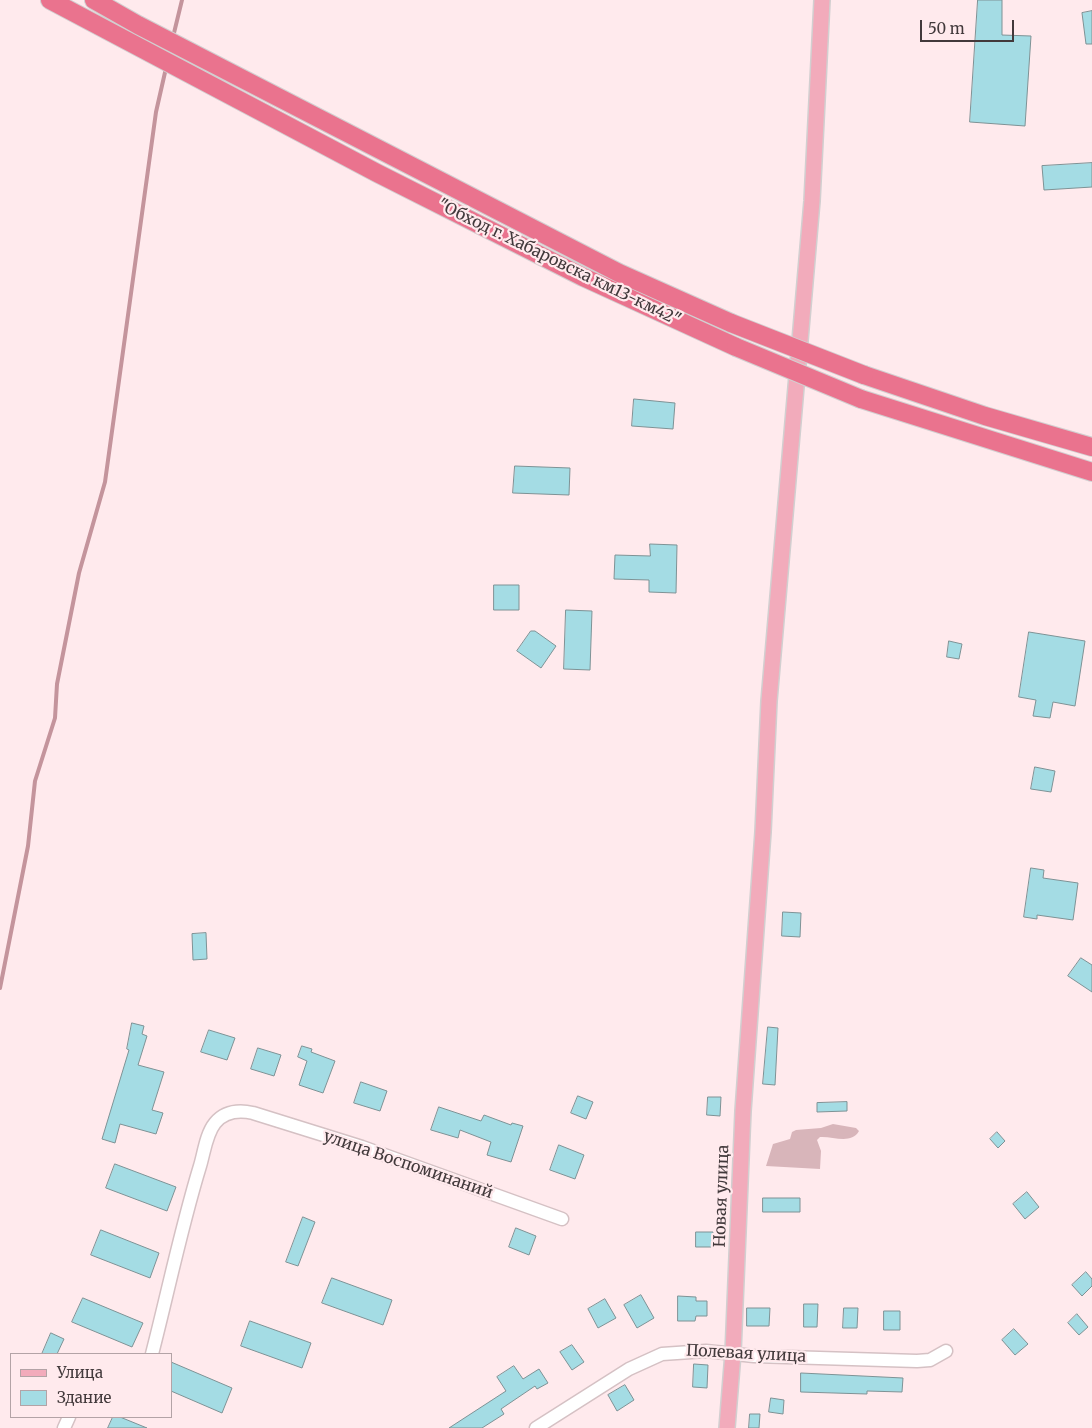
<!DOCTYPE html>
<meta charset="utf-8">
<style>
body{margin:0}
#map{position:relative;width:1092px;height:1428px;overflow:hidden;background:#ffeaed;font-family:Merriweather,serif}
canvas{display:block}
.legend{position:absolute;left:10px;top:1353px;width:162px;height:65px;box-sizing:border-box;background:#ffeaed;border:1px solid #b3a3a6;margin:0;padding:6px 9px;list-style:none;font-size:15px;color:#42393b}
.legend li{display:flex;align-items:center;gap:10px;height:25px}
.legend b{width:25px;border:1px solid #b3a3a6}
.scale{position:absolute;left:920px;top:20px;width:94px;height:22px;box-sizing:border-box;border:2px solid #42393b;border-top:0;padding-left:6px;font-size:15px;line-height:18px;white-space:nowrap;color:#42393b;-webkit-text-stroke:4px #ffeaed;paint-order:stroke}
</style>
<div id="map">
<canvas width="1092" height="1428"></canvas>
<ul class="legend">
<li><b style="height:6px;background:#f2abbb"></b>Улица</li>
<li><b style="height:14px;background:#a4dce4"></b>Здание</li>
</ul>
<div class="scale">50 m</div>
</div>
<script>
const context = document.querySelector('canvas').getContext('2d');
context.lineJoin = 'round';
function fill(path, color) { context.fillStyle = color; context.fill(path, 'evenodd'); }
function strokePath(path, color, width, dash) { context.strokeStyle = color; context.lineWidth = width; context.lineCap = dash ? 'butt' : 'round'; context.setLineDash(dash || []); context.stroke(path); }
function drawText(font, color, halo, rows, align = 'center') {
  context.font = font + ' Merriweather,serif'; context.lineWidth = 4.5; context.setLineDash([]); context.textBaseline = 'middle'; context.strokeStyle = halo; context.fillStyle = color; for (const [text, x, y, turn = 0] of rows) {
    context.save(); context.translate(x, y); context.rotate((+turn || 0) * Math.PI / 180); context.textAlign = isNaN(turn) ? turn : align; if (halo) context.strokeText(text, 0, 0); context.fillText(text, 0, 0); context.restore();
  }
}
fill(new Path2D(`
 M 833,1124 L 856,1128 L 859,1131 C 851,1145 833,1136 820,1137 L 817,1140 L 821,1151 L 820,1169 L 766,1166 L 773,1144 L 790,1139 L 792,1132 L 796,1130 L 821,1128 Z`), '#d8b5ba');
strokePath(new Path2D(`
 M 173,37 L 182,0
 M 0,988 L 28,846 L 35,781 L 55,718 L 57,684 L 79,573 L 105,482 L 156,112 L 166,68`), '#c4949c', 4);
const building = new Path2D(`
 M 978,0 L 1002,0 L 1002,35 L 1031,36 L 1025,126 L 970,122 Z
 M 1092,11 L 1092,44 L 1086,44 L 1082,13 Z
 M 1092,163 L 1092,187 L 1044,190 L 1042,166 Z
 M 634,399 L 675,403 L 673,429 L 632,426 Z
 M 515,466 L 570,468 L 569,495 L 513,493 Z
 M 650,544 L 677,545 L 676,593 L 649,592 L 649,580 L 614,579 L 615,555 L 650,556 Z
 M 494,585 L 519,585 L 519,610 L 494,610 Z
 M 566,610 L 592,611 L 590,670 L 564,669 Z
 M 531,631 L 535,631 L 556,646 L 541,668 L 517,651 Z
 M 1029,632 L 1085,641 L 1075,706 L 1053,702 L 1050,718 L 1033,716 L 1036,700 L 1019,697 Z
 M 949,641 L 962,644 L 959,659 L 947,657 Z
 M 1035,767 L 1055,771 L 1051,792 L 1031,789 Z
 M 1031,868 L 1044,870 L 1043,878 L 1078,883 L 1073,920 L 1037,915 L 1037,919 L 1024,917 Z
 M 783,912 L 801,913 L 800,937 L 782,936 Z
 M 206,933 L 207,959 L 193,960 L 192,934 Z
 M 1081,958 L 1092,965 L 1092,992 L 1068,976 Z
 M 132,1023 L 144,1026 L 142,1034 L 147,1036 L 138,1065 L 164,1072 L 152,1110 L 163,1113 L 156,1134 L 120,1124 L 115,1143 L 102,1139 L 129,1050 L 127,1049 Z
 M 768,1027 L 778,1028 L 775,1085 L 763,1084 Z
 M 209,1030 L 235,1038 L 227,1060 L 201,1052 Z
 M 302,1046 L 312,1049 L 311,1052 L 335,1061 L 323,1093 L 299,1085 L 307,1061 L 298,1057 Z
 M 258,1048 L 281,1055 L 274,1076 L 251,1069 Z
 M 361,1082 L 387,1091 L 380,1111 L 354,1103 Z
 M 578,1096 L 593,1102 L 586,1119 L 571,1113 Z
 M 708,1097 L 721,1097 L 720,1116 L 707,1115 Z
 M 847,1102 L 847,1111 L 817,1112 L 817,1103 Z
 M 439,1107 L 481,1121 L 484,1115 L 511,1125 L 512,1123 L 523,1126 L 511,1162 L 487,1155 L 491,1142 L 460,1130 L 458,1138 L 431,1130 Z
 M 997,1132 L 1005,1141 L 998,1148 L 990,1139 Z
 M 559,1145 L 584,1155 L 575,1179 L 550,1170 Z
 M 115,1164 L 176,1187 L 167,1211 L 106,1188 Z
 M 1027,1192 L 1039,1207 L 1025,1219 L 1013,1204 Z
 M 763,1198 L 800,1198 L 800,1212 L 763,1212 Z
 M 303,1217 L 315,1222 L 298,1266 L 286,1262 Z
 M 516,1228 L 536,1236 L 529,1255 L 509,1247 Z
 M 101,1230 L 159,1253 L 150,1278 L 91,1255 Z
 M 696,1232 L 713,1232 L 713,1247 L 696,1247 Z
 M 1086,1272 L 1092,1279 L 1092,1286 L 1082,1296 L 1072,1285 Z
 M 332,1278 L 392,1300 L 383,1325 L 322,1303 Z
 M 641,1295 L 654,1318 L 637,1328 L 624,1305 Z
 M 678,1296 L 696,1297 L 696,1301 L 707,1301 L 707,1316 L 696,1316 L 695,1321 L 678,1321 Z
 M 83,1298 L 143,1323 L 132,1347 L 72,1322 Z
 M 605,1299 L 616,1318 L 598,1328 L 588,1309 Z
 M 804,1304 L 818,1304 L 817,1327 L 804,1327 Z
 M 747,1308 L 770,1308 L 769,1326 L 747,1326 Z
 M 844,1308 L 858,1308 L 857,1328 L 843,1328 Z
 M 884,1311 L 900,1311 L 900,1330 L 884,1330 Z
 M 1077,1314 L 1088,1327 L 1079,1335 L 1068,1323 Z
 M 250,1321 L 311,1343 L 302,1368 L 241,1346 Z
 M 1014,1329 L 1028,1344 L 1015,1355 L 1002,1340 Z
 M 51,1333 L 64,1339 L 57,1354 L 42,1354 Z
 M 572,1345 L 584,1362 L 572,1370 L 560,1352 Z
 M 171,1362 L 232,1388 L 222,1413 L 171,1391 Z
 M 694,1364 L 708,1365 L 707,1388 L 693,1387 Z
 M 514,1366 L 523,1379 L 539,1369 L 548,1383 L 537,1389 L 535,1386 L 501,1409 L 504,1414 L 482,1428 L 449,1428 L 506,1391 L 497,1377 Z
 M 801,1373 L 903,1378 L 902,1392 L 867,1391 L 867,1394 L 801,1392 Z
 M 625,1385 L 634,1400 L 617,1411 L 608,1395 Z
 M 771,1398 L 784,1400 L 783,1414 L 769,1412 Z
 M 750,1414 L 760,1414 L 759,1428 L 749,1428 Z
 M 113,1417 L 120,1417 L 147,1428 L 108,1428 Z`);
fill(building, '#a4dce4');
strokePath(building, '#7e9295', 1);
const minor = new Path2D(`
 M 152,1354 C 168,1292 181,1228 200,1166 C 204,1153 206,1134 215,1123 C 225,1111 239,1110 253,1113 L 362,1147 L 562,1219
 M 64,1428 L 69,1417
 M 536,1428 L 629,1369 L 662,1354 L 706,1351 L 754,1356 L 917,1361 L 930,1360 L 946,1351`);
const major = new Path2D(`
 M 727,1428 L 733,1353 L 743,1111 L 763,832 L 769,701 L 812,201 L 822,0`);
const highway = new Path2D(`
 M 50,0 L 377,173 L 583,277 L 736,347
 M 94,0 L 138,25 L 619,273 L 731,323
 M 864,375 L 985,416 L 1092,447
 M 861,399 L 1092,472`);
strokePath(minor, '#d5c1c4', 15);
strokePath(major, '#d2cfd0', 18);
strokePath(highway, '#d2cfd0', 20);
strokePath(minor, '#fff', 12);
strokePath(major, '#f2abbb', 15);
strokePath(highway, '#ea738e', 18);
const highwayBridge = new Path2D(`
 M 731,323 L 864,375
 M 736,347 L 861,399`);
strokePath(highwayBridge, '#d2cfd0', 20, []);
strokePath(highwayBridge, '#ea738e', 18);
drawText('16px', '#42393b', '#ffeaed', [
 ["\"Обход г. Хабаровска км13-км42\"",559,263,26],
 ["улица Воспоминаний",408,1165,19],
 ["Новая улица",722,1196,-88],
 ["Полевая улица",746,1354,3]
]);
</script>
